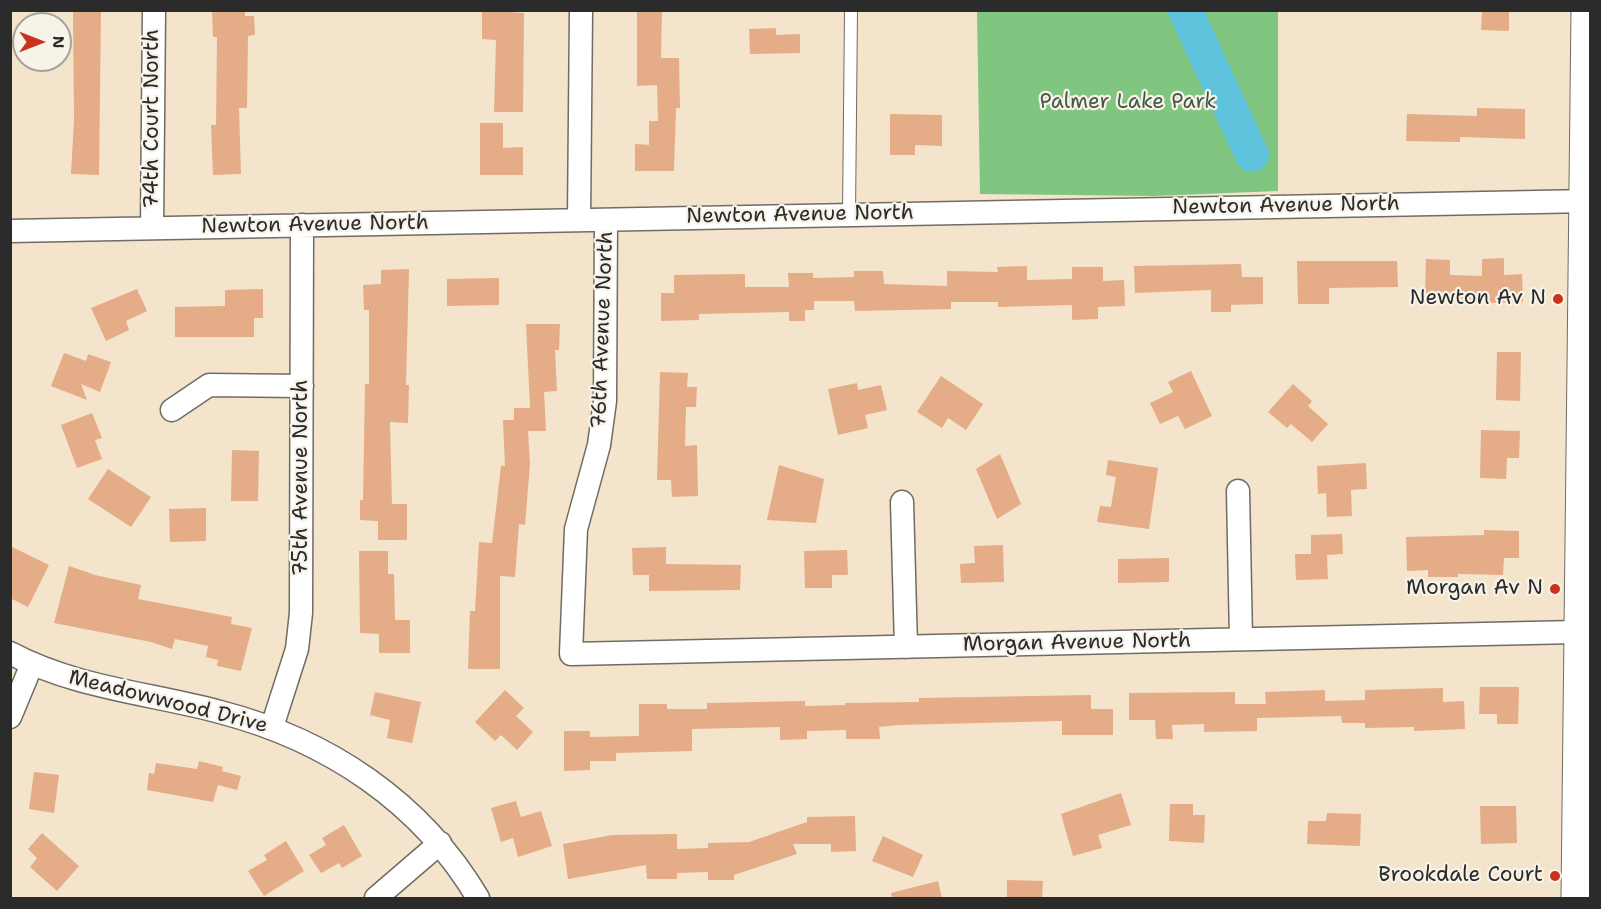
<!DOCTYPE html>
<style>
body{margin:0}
#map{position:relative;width:1601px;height:909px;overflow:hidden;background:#f3e4cb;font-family:"Shantell Sans",sans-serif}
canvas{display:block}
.frame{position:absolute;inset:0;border:12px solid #2b2b2b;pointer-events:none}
.north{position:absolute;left:12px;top:12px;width:60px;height:60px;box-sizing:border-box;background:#f7f3e8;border:2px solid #a5a39c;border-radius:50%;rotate:90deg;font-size:16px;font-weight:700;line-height:24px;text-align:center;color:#2b2b2b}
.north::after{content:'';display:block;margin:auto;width:21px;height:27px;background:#c8321e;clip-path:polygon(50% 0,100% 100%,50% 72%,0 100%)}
</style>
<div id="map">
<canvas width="1601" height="909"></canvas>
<div class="frame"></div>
<div class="north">N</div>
</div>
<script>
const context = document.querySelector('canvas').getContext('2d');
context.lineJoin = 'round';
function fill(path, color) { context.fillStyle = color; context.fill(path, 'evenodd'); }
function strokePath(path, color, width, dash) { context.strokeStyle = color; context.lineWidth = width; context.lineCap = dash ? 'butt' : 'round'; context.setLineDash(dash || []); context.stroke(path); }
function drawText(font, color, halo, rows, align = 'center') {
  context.font = font + ' "Shantell Sans",sans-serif'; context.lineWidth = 4.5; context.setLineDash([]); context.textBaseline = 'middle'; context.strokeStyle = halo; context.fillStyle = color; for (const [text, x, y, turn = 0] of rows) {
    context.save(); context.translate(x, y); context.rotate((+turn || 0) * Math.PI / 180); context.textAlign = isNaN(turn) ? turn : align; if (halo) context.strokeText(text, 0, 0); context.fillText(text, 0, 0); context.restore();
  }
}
fill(new Path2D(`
 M 977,11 L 1278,11 L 1278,191 L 1154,196 L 980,194 Z`), '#80c681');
strokePath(new Path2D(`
 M 1185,10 L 1252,155`), '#60c3de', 34);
fill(new Path2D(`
 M 73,10 L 101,10 L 99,175 L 71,174 L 74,120 Z
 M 212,10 L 245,10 L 245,16 L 254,16 L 255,35 L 248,36 L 247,108 L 239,108 L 241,174 L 213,175 L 211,125 L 216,125 L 217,37 L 213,37 Z
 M 482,10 L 524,13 L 523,112 L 494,112 L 496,40 L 482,39 Z
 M 637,10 L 662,10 L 661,58 L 679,58 L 680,108 L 676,108 L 674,171 L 635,171 L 635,144 L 649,145 L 649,121 L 658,121 L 657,85 L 637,86 Z
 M 1482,10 L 1509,10 L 1509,31 L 1481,30 Z
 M 776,28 L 776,35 L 800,34 L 800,53 L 750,54 L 749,29 Z
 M 1477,108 L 1525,109 L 1525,139 L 1460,137 L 1460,142 L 1406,141 L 1407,114 L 1477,116 Z
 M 890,114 L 942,115 L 942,146 L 915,145 L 915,155 L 890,155 Z
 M 480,123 L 503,123 L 503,148 L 523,147 L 523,175 L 480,175 Z
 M 1504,258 L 1504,275 L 1522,274 L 1523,302 L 1488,303 L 1488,300 L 1447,299 L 1447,293 L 1425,293 L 1426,259 L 1450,260 L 1450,275 L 1482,276 L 1482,259 Z
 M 1297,261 L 1397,261 L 1398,287 L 1329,288 L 1329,304 L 1298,304 Z
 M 1241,264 L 1242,277 L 1263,277 L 1263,304 L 1231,305 L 1231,312 L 1211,312 L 1211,290 L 1135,293 L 1134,266 Z
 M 1027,266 L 1027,280 L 1072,279 L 1072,267 L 1103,267 L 1103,281 L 1124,280 L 1125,306 L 1098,307 L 1098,319 L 1072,320 L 1072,305 L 998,307 L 998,302 L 951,302 L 951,309 L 855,311 L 854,301 L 814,301 L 814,310 L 805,310 L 805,321 L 789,321 L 789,312 L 699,314 L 699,320 L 661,321 L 661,293 L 674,293 L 674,275 L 745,274 L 745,287 L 789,287 L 788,273 L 813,273 L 813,278 L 854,277 L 854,271 L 883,271 L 884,284 L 947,286 L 947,271 L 998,272 L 997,267 Z
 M 409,269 L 406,385 L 409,385 L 408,423 L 390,422 L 392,504 L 407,504 L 407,540 L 378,540 L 378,521 L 360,520 L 360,500 L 363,500 L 365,384 L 369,384 L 369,310 L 364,310 L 363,285 L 381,284 L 381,270 Z
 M 499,278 L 499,305 L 447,306 L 447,279 Z
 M 137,289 L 147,311 L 126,321 L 129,330 L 106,341 L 91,308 Z
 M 263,289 L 263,318 L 254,318 L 254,337 L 175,337 L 175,307 L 225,306 L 225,290 Z
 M 526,324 L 560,324 L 559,350 L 555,350 L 557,391 L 544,392 L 546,431 L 528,431 L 530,464 L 525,525 L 519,524 L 515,577 L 500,576 L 500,669 L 468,669 L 470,611 L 475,611 L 479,542 L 492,543 L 501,466 L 505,466 L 503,420 L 514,420 L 514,408 L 530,408 Z
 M 1497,352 L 1521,352 L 1520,401 L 1496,400 Z
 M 64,353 L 86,361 L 88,354 L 111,362 L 100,392 L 81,384 L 87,400 L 51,386 Z
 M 1191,371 L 1212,416 L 1185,429 L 1178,416 L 1160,424 L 1150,403 L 1173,392 L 1168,382 Z
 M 660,372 L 688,373 L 687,387 L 697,387 L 696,407 L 686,407 L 685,446 L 697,445 L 698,496 L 672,497 L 671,480 L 657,480 Z
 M 941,376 L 983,404 L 966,430 L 948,418 L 942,428 L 917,412 Z
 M 857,383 L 858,390 L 881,385 L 887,410 L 865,415 L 868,428 L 838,435 L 828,389 Z
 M 1293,384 L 1312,401 L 1308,406 L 1328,424 L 1312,442 L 1291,424 L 1287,428 L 1268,412 Z
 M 92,413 L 102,438 L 95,440 L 102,459 L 77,468 L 61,425 Z
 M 1481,430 L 1520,431 L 1519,458 L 1507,458 L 1506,479 L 1480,478 Z
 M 232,450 L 259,451 L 258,501 L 231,501 Z
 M 1000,454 L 1021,504 L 997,519 L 976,469 Z
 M 1108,460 L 1158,468 L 1149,529 L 1097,522 L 1100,506 L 1111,507 L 1116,477 L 1106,475 Z
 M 1366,463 L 1367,489 L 1351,490 L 1352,516 L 1327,517 L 1326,493 L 1318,494 L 1317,466 Z
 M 779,465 L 824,479 L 816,523 L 767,520 Z
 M 108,469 L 151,497 L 131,527 L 88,499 Z
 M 206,508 L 206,541 L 170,542 L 169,509 Z
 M 1484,530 L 1519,531 L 1519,558 L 1504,558 L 1503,575 L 1458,574 L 1458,577 L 1428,577 L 1428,570 L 1407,571 L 1406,537 L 1484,535 Z
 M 1342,534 L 1343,554 L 1327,555 L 1328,579 L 1296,580 L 1295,554 L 1311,554 L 1311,535 Z
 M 1003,545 L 1004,582 L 961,583 L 960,564 L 975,563 L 974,546 Z
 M 10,546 L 49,565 L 28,607 L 10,598 Z
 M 666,547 L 666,564 L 741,565 L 740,590 L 649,591 L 649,575 L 633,575 L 632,548 Z
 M 847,550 L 848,575 L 832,575 L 832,588 L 805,588 L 804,551 Z
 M 359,551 L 388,551 L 388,574 L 394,574 L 395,620 L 410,620 L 410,653 L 379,653 L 379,634 L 360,633 Z
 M 1169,558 L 1169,582 L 1118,583 L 1118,559 Z
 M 69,566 L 95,575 L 141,585 L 138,599 L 232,617 L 231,624 L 252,628 L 241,671 L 217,666 L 218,660 L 206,657 L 208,646 L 175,639 L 172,649 L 151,642 L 54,623 Z
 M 1480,687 L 1519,687 L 1518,724 L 1497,724 L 1497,714 L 1479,714 Z
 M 1443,688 L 1443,702 L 1464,701 L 1465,729 L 1414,731 L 1414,727 L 1365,728 L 1365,723 L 1342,723 L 1341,716 L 1257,718 L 1257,731 L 1204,732 L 1204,724 L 1172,725 L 1173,739 L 1156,739 L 1155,720 L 1129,720 L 1129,693 L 1235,692 L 1235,704 L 1266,704 L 1265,692 L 1325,690 L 1325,701 L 1365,700 L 1365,690 Z
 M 505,690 L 524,708 L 516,716 L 533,732 L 517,750 L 501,735 L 495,741 L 475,722 Z
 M 375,692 L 421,702 L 412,743 L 387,738 L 390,720 L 370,715 Z
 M 1091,695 L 1091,709 L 1113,709 L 1113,735 L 1062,735 L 1062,721 L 899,725 L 879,727 L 880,739 L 846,739 L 846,730 L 807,731 L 807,739 L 780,740 L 780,727 L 692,729 L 692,751 L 616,753 L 616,761 L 590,761 L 590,770 L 564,771 L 564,731 L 590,731 L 590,737 L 639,736 L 639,704 L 667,704 L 667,709 L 707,709 L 707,703 L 805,701 L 805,706 L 845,705 L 845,703 L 919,702 L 919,698 Z
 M 199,761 L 223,767 L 222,771 L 241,776 L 237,790 L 218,785 L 213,802 L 147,790 L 149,773 L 154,774 L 156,763 L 197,769 Z
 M 34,772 L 59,775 L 54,813 L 29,809 Z
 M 1121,793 L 1131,825 L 1098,835 L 1102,848 L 1073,856 L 1061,814 Z
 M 516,801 L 521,817 L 541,811 L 552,846 L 518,857 L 513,838 L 501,842 L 491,808 Z
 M 1170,804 L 1193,804 L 1193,815 L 1205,815 L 1204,843 L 1169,841 Z
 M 1480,806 L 1516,806 L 1517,843 L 1481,844 Z
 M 1327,813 L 1361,814 L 1360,846 L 1307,844 L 1308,821 L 1326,821 Z
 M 855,816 L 856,851 L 831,852 L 831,844 L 793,844 L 797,854 L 734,875 L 734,880 L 708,880 L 708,872 L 677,873 L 677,879 L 647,879 L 646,865 L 568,879 L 563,844 L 612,835 L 677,834 L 677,849 L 708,848 L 708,843 L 749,842 L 807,822 L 807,817 Z
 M 344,825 L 362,856 L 342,868 L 339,863 L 321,873 L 309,855 L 326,845 L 322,838 Z
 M 42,833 L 79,866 L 57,891 L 30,867 L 37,858 L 28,849 Z
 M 883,836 L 923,855 L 913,877 L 872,861 Z
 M 286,841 L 304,871 L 264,896 L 248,871 L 267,860 L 264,855 Z
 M 1007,880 L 1043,881 L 1042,898 L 1007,898 Z
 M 938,881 L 942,898 L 892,898 L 891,893 Z`), '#e5ac88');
const lane = new Path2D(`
 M 849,214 L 851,10`);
const street = new Path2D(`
 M 579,220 L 581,10
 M 606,220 L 605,401 L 599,445 L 576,529 L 571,654 L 1576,632 L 1581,635 L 1590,635
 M 152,228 L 154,10
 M 10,231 L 1590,201
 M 172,410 L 209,385 L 302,386
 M 1238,491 L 1241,639
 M 902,502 L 906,647
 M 10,653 C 76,688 149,693 220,712 C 328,740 421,802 478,898
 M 10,717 L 32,664
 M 272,727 L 297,649 L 301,613 L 302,225
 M 376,898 L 440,843`);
const secondary = new Path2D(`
 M 1578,898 L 1588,10`);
strokePath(lane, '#716c63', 14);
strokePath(street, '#716c63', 25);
strokePath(secondary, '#716c63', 35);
strokePath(lane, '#fff', 12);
strokePath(street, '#fff', 22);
strokePath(secondary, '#fff', 33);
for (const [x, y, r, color] of [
 [1558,299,6,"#c8321e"],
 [1555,589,6,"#c8321e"],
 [1555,876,6,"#c8321e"]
]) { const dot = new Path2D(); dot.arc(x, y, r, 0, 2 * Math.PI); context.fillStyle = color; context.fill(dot); strokePath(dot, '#f7f3e8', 2); }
drawText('21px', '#445a45', '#f7f3e8', [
 ["Palmer Lake Park",1128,103]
]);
drawText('21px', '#2b2b2b', '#f7f3e8', [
 ["74th Court North",153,119,-90],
 ["Newton Avenue North",1286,206,-1],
 ["Newton Avenue North",800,215,-1],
 ["Newton Avenue North",315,225,-1],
 ["76th Avenue North",603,330,-88],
 ["75th Avenue North",302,478,-90],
 ["Morgan Avenue North",1077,643,-1],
 ["Meadowwood Drive",168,702,14]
]);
drawText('21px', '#2b2b2b', '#f7f3e8', [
 ["Newton Av N",1546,299],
 ["Morgan Av N",1543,589],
 ["Brookdale Court",1543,876]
], 'right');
</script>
